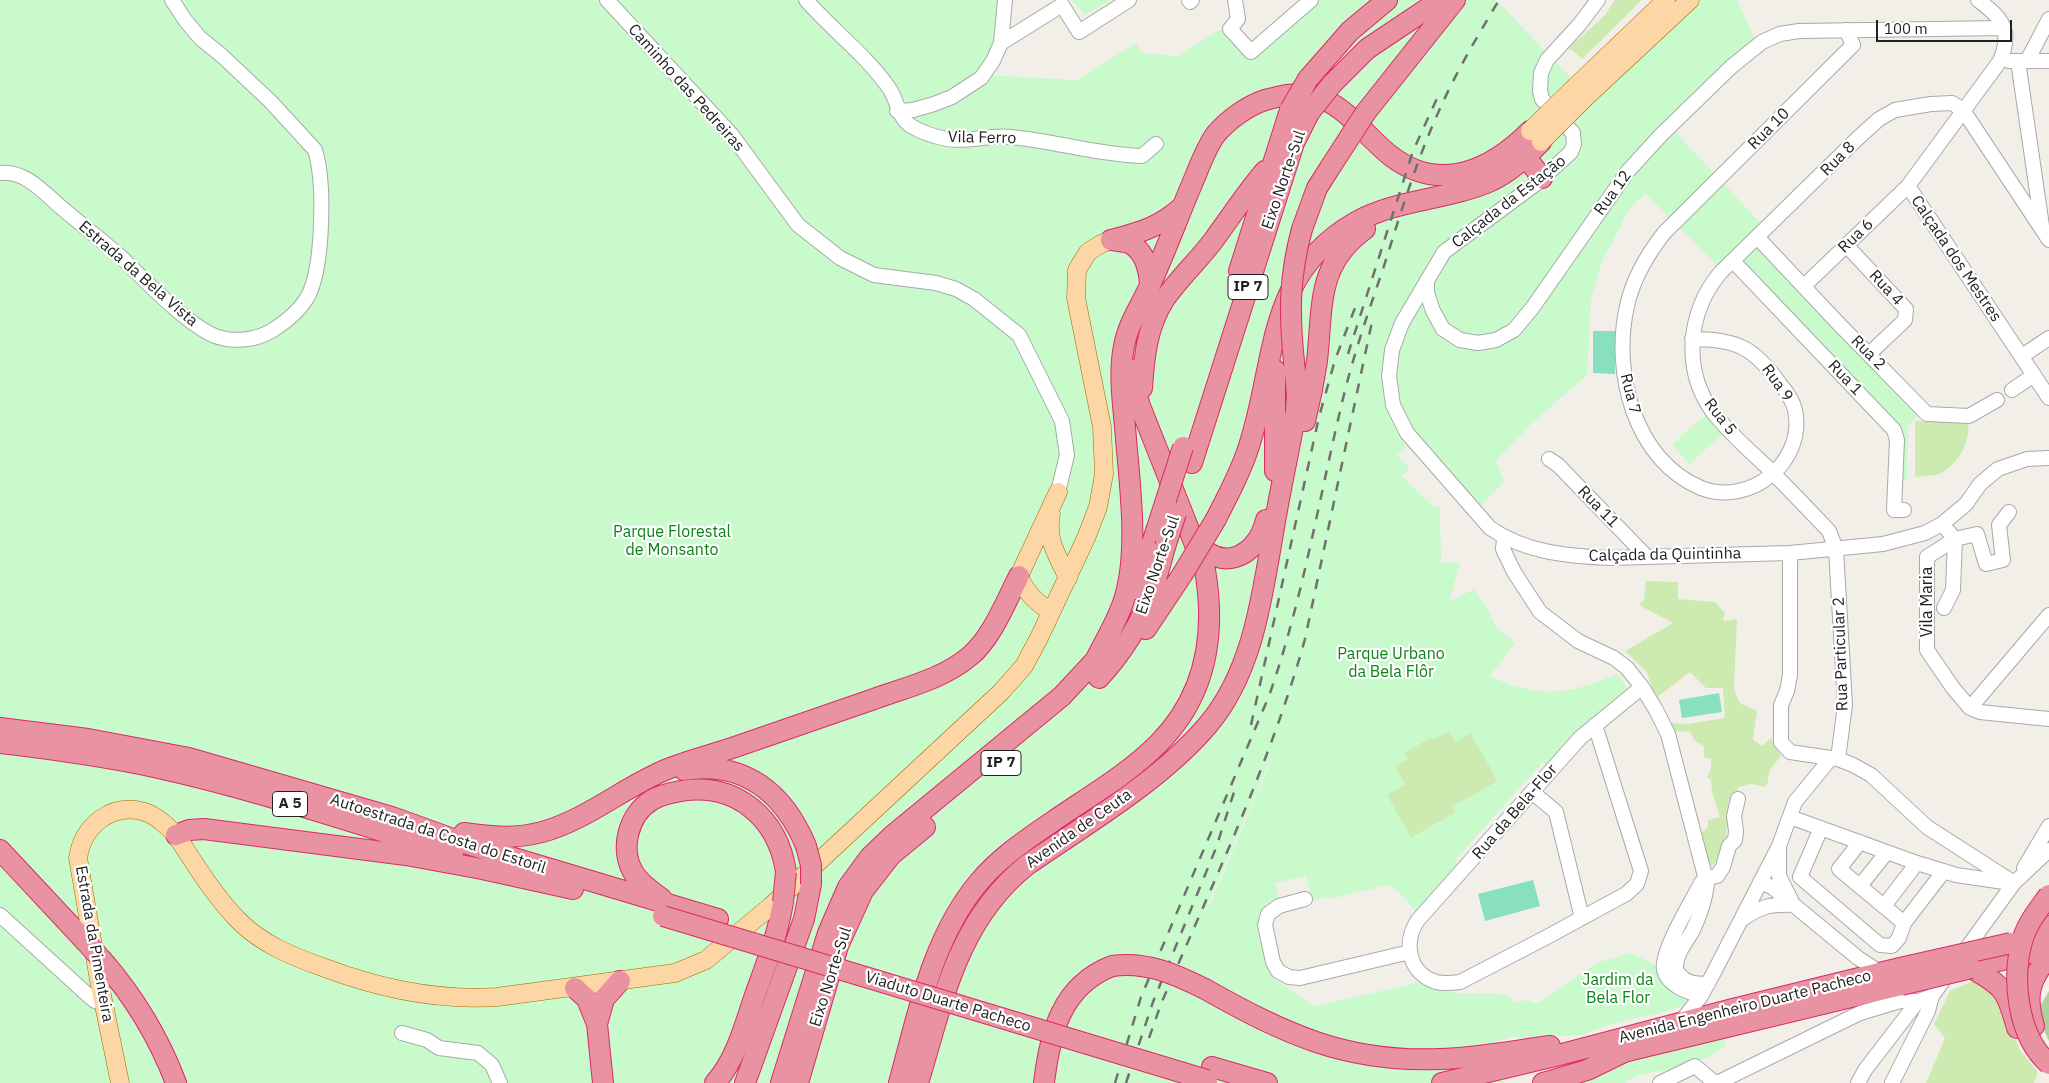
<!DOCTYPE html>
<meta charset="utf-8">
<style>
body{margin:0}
#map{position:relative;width:2049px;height:1083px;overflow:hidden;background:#f2efe9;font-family:"IBM Plex Sans",sans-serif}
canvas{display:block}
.scale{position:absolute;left:1876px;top:20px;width:136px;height:22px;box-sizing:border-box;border:2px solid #222;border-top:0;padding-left:6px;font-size:15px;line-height:18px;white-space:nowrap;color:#222;-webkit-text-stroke:4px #fff;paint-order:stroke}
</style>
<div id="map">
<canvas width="2049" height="1083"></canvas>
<div class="scale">100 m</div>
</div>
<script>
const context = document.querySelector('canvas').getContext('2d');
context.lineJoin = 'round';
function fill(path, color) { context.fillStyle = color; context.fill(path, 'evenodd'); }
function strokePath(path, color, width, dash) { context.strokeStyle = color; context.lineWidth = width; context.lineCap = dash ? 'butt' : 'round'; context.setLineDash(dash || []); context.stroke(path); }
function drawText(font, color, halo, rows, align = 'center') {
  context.font = font + ' "IBM Plex Sans",sans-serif'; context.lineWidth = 4.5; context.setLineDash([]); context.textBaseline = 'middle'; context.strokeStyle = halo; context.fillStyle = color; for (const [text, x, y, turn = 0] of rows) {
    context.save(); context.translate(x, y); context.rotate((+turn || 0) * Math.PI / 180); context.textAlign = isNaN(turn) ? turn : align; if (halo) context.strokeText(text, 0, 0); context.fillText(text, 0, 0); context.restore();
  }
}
fill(new Path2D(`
 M 1615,0 L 1642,0 L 1582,59 L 1569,48 L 1605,15 Z
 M 1915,421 L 1968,423 C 1971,441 1957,467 1939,474 C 1932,476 1922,476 1915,477 Z
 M 1646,581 L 1678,582 L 1678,599 L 1715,602 L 1725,613 L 1723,621 L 1737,619 L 1734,689 L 1740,703 L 1757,711 L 1753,739 L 1762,746 L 1771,738 L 1781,756 L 1769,771 L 1768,782 L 1765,787 L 1751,784 L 1739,787 L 1728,804 L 1726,836 L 1715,863 L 1711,867 L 1699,835 L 1708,827 L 1708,820 L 1720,817 L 1712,792 L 1711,779 L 1707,778 L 1711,768 L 1711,759 L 1704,757 L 1704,746 L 1695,741 L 1690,732 L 1671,731 L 1670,723 L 1687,724 L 1725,718 L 1723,688 L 1706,688 L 1690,672 L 1655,699 L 1647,672 L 1625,651 L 1673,623 L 1639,605 L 1644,600 Z
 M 1449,731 L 1471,733 L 1498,781 L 1453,807 L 1455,813 L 1411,838 L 1386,795 L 1405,784 L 1395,767 L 1404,753 L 1432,736 L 1434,739 Z
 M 1973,981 L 1988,986 L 1997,992 L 2020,1050 L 2038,1072 L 2034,1083 L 1926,1083 L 1945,1038 L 1934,1024 L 1950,991 Z`), '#cdebb0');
fill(new Path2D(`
 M 2049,991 L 2049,1041 L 2042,1026 L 2039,1008 Z`), '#add19e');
fill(new Path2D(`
 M 0,0 L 1002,0 L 1003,36 L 986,75 L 1077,80 L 1136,43 L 1142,53 L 1177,56 L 1226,26 L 1242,52 L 1314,0 L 1496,0 L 1583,90 L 1676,0 L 1737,0 L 1757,44 L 1670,126 L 1765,228 L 1756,238 L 1924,410 L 1908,426 L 1907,481 L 1894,480 L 1895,440 L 1731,262 L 1722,270 L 1645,193 L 1628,211 L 1601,264 L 1591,300 L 1587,375 L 1532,423 L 1496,461 L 1504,481 L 1476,511 L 1394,425 L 1406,447 L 1397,455 L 1410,468 L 1402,476 L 1434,507 L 1440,507 L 1441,562 L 1460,563 L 1449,602 L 1474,589 L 1487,607 L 1495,625 L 1515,643 L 1490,676 C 1540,699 1568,695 1617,674 L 1629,690 L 1548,767 L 1543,762 L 1455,860 L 1460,866 L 1416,912 L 1400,893 L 1388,885 L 1330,899 L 1329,896 L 1313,900 L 1306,876 L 1275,883 L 1279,897 C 1271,901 1261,905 1259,915 C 1256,926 1269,964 1272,977 L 1314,1006 L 1417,983 L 1455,993 L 1505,994 L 1515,1002 L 1528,1000 L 1534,1004 L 1546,998 L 1596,963 L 1630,953 L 1660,967 L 1687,997 L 1684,1005 L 1654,1015 L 1644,1016 L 1609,1025 L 1582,1035 L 1517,1038 L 1515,1036 L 1493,1043 L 1504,1083 L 0,1083 ZM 1449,731 L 1455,742 L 1471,733 L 1498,781 L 1452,807 L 1455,813 L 1411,838 L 1387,795 L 1405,784 L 1395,767 L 1408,759 L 1404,753 L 1432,737 L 1434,739 ZM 1272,757 L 1270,764 L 1209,906 L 1208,904 Z
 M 1071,0 L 1110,0 L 1085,15 Z
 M 1706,414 L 1724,433 L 1689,464 L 1672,445 Z
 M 1722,1035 L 1726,1047 C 1718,1048 1714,1056 1706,1058 C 1695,1061 1684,1066 1673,1069 C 1658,1072 1636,1073 1625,1083 L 1552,1083 L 1661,1051 Z`), '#c8facc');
fill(new Path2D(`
 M 1593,331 L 1615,331 L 1615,374 L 1593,373 Z
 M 1719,693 L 1722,712 L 1682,718 L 1679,700 Z
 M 1533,880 L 1540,906 L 1485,921 L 1478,894 Z`), '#88e0be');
const minor = new Path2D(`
 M 607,0 L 731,134 L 798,225 L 840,258 L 874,275 L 936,283 L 956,289 L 974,299 L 1019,335 L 1062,421 L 1067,455 L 1058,492
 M 806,0 C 832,30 866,55 889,88 C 898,101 897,116 911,126 C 921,132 936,137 947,139 C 967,143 990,134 1011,137 C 1054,141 1099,155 1142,156 L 1156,144
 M 1189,0 L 1190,2 L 1192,0
 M 1235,0 L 1238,19 L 1230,29 L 1251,52 L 1311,0
 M 1598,0 L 1579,25 L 1547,60 L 1541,73 L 1540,91 L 1542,99 L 1573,133 L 1574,144 L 1571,152 L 1537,183 L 1444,252 L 1402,323 L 1392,350 L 1389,376 L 1393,405 L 1407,433 L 1490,528 C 1526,553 1568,556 1610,558 L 1790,553 L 1883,544 L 1925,533 L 1942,524 L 1966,504 L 1980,484 L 1998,469 L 2027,459 L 2049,458
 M 1978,0 C 2002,18 2013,30 2000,61 L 1908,186 L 2049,398
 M 1001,43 L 1005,0
 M 2009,61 L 2049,61
 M 2018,61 L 2042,226
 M 2027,61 L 2049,19
 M 897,111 L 913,110 L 934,104 L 952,97 L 981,78 L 993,61 L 1001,43 L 1062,5 L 1079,32 L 1129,0
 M 0,173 C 26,170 45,194 63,209 C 83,226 103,241 122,258 C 146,281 186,324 215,336 C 234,343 257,340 273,330 C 287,321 303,308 310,292 C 323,261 325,182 315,150 L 270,101 L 221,55 L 200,38 L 185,20 L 172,0
 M 1758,238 L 1837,322 L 1927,414 L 1969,416 L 1997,400
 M 1846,245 L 1906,309 L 1905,320 L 1869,354
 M 1733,261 L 1894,430 L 1897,440 L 1894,510 L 1904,510
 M 1427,280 L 1427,293 L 1433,311 L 1443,329 L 1460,340 L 1478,343 L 1496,340 L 1514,330 L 1533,307 L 1628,171 L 1661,135 L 1731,67 L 1762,42 L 1780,34 L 1799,31 L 2003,28
 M 1804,286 L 1908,186
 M 1692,339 C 1736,339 1754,347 1780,384 C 1786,391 1793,401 1795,410 C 1806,462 1750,507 1701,488 C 1634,460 1612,372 1627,306 C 1633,278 1647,255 1664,233 L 1853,45 L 1846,30
 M 2022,356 L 2049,338
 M 2012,390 L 2034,375
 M 1549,459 L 1558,465 L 1646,556
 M 1942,524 L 1955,539 L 1927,557 L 1927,650 L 1953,688 L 1970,708 L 1980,712 L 2049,719
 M 1504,538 L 1503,549 L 1514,572 L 1540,612 L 1578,641 L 1614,658 L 1627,668 L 1642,687 L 1656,710 L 1668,734 L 1707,884 C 1705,901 1700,915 1693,930 C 1686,943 1675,954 1676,970 C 1684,983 1693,984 1708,984
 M 1790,553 L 1790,675 L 1787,691 L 1781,705 L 1781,742 L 1790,752 L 1838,759 L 1853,765 L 1871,775 L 1927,827 L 2014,883
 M 1944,608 L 1953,590 L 1955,539 L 1977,534 L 1986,564 L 2003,560 L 1999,525 L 2009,512
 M 1970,708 L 2049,615
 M 1595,725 L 1641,871 L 1637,884 L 1626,894 L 1545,938 L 1460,982 C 1452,983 1444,984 1436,982 C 1408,973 1403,942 1418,920 L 1580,738 L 1642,687
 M 1838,759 L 1845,705 L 1836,549 L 1829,531 C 1809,510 1789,489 1768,468 C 1749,450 1728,432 1712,411 C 1682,368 1688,312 1720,273 L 1858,138 L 1879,119 L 1895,110 L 1931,104 L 1952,103 L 1963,110 L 2049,240
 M 1532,792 L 1556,812 L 1582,918
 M 1790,817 L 1917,863 L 1956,875 L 2011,883
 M 1821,828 L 1800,877 L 1880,945 L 1892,946 L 1899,938 L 1904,923 L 1944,871
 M 1860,842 L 1839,869 L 1904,923
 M 1779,849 L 1779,876 L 1791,900
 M 2024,868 L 2049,826
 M 1760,882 L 1772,887 L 1858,958 L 1881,973
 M 1860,886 L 1887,852
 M 1305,899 L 1279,906 L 1268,914 L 1265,925 L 1273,962 L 1278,971 L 1289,977 L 1300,978 L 1410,952
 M 1884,906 L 1917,863
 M 0,915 L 90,997 L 95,1001 L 104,1003
 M 1741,920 C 1761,906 1770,904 1794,905
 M 1701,996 C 1688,992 1668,986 1664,970 C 1660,952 1692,901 1701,883 L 1707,878 L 1717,876 L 1723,867 L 1729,846 L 1735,840 L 1736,831 L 1734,816 L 1738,799
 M 1680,1023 L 1701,996 L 1713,974 L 1779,846 L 1795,802 L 1831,758
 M 402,1033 L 427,1040 L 439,1048 L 478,1053 L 492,1065 L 500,1083
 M 1660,1083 L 1695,1066 L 1715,1083
 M 1717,1083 L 1860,1013 L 1900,1001 L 1918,1001
 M 1858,1083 L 1865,1070 L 1918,1001 L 1932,996 L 2014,883 L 2049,850
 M 1892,1083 L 1928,1011 L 1932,996`);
const major = new Path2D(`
 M 1576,86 L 1666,0
 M 1586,97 L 1690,0
 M 1051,514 C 1046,540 1057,555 1068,578
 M 1051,612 C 1036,602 1026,593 1019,576 L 1058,492
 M 120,1083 L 100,986 L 78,858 C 83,825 112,802 145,812 C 157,816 167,826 176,835 C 195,864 215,897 239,921 C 263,945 294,957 325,968 C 381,989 437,1001 497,997 L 675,973 L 706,960 L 771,906 L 1001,692 L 1024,666 L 1039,638 L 1086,538 L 1098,507 L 1104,474 L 1102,427 L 1076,298 L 1077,270 L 1088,252 L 1101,244 L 1111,240`);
const highway = new Path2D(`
 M 1308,79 L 1350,31 L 1387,0
 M 1332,84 L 1367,49 L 1440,0
 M 1366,112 L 1455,0
 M 1526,157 L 1542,178
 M 1302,229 L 1317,188 L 1331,166
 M 1111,240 C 1141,232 1158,228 1182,207
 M 1111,240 C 1117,241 1126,241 1131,244 C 1145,252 1149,270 1150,284
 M 1239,271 L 1290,110
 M 1275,370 L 1275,471
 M 1142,388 C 1144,357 1147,327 1164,300 C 1178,279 1198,261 1213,241 C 1230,218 1246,193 1265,171
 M 1305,421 C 1310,401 1314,381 1317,361 C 1323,307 1316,264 1365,229
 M 1192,463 L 1294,143 L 1309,113
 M 1216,519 C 1228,495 1241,472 1249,446 C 1277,360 1265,274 1356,222 C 1397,199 1448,200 1491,181 C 1510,172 1526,157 1541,142
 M 1195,540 C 1221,574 1257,557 1266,520
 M 1137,589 L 1156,531
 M 1146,629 L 1182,575
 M 1094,663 C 1104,642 1117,622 1124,600 C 1139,553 1130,487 1126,439 C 1124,409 1118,376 1124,346 C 1128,323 1142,304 1151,283 C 1166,250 1178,217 1192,184 C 1199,168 1205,149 1216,134 C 1228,120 1247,106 1265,100 C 1280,96 1299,91 1315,96 C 1347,106 1365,136 1391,156 C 1440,194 1491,170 1530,131
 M 1099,678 C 1121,654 1141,623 1152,592 C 1157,577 1161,562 1165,547
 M 0,728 L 88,739 L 189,758 L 392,817 L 464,843 L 718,919
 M 0,743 C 51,749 103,756 154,767 C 255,789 354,823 453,853
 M 684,770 C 744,760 784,793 806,846
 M 464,833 C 491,837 516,839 542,832 C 589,819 626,785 670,768 C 691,760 714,754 735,747 C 782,731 828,715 874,699 C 907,687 943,679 970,656 C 992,638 1006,601 1019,576
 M 176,835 L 189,830 L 204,829 L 406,855 L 482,869 L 573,889
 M 0,850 L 85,941
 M 661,898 C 651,891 642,885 635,875 C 619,852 627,815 652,800 C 660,795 671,793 681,791 C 736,782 778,818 786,872
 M 2031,938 L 2049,926
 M 103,961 C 134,997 159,1038 176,1083
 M 1971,968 C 2004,986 2007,991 2017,1028
 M 1971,968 L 2049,948
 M 575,988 L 587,999 L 597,1024 L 603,1083
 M 1205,989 C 1285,1034 1346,1063 1440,1059 C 1477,1058 1513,1051 1550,1046
 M 597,1024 L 604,999 L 620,981
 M 2034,1026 C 2025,995 2029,981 2049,956
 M 1615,1054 L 1901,985
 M 1212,1067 L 1267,1083
 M 715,1083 C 736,1060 745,1024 755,995 C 766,965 778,934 783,902
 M 745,1083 L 804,919 L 811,884
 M 781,1083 L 828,933 L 848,887 L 870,857 L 893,835 L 1062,696 L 1102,653
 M 798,1083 L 838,946 L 863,891 L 891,855 L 925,827
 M 899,1083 C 918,1014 932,938 979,882 C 1000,857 1026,840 1052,822 C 1088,797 1127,775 1158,744 C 1206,696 1216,634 1205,570 L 1140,406 L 1134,385 L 1132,370
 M 918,1083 C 943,1001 957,921 1027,865 C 1086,824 1160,781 1207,726 C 1256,669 1263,587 1276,516 C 1282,481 1290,446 1296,411 L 1297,394 L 1294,362
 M 1044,1083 C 1050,1033 1061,986 1112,966
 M 1442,1083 L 1555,1056 L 1733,1009 L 1900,968
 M 1543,1083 L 1587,1070 L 1624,1052`);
strokePath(minor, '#a9a9a9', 16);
strokePath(major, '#a06b00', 19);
strokePath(highway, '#dc2a67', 22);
strokePath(minor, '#fff', 14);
strokePath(major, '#fcd6a4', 18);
strokePath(highway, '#e892a2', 20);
strokePath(new Path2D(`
 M 1348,354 L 1413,151 L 1439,94
 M 1251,725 L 1319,417 L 1335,360 L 1355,308
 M 1149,1038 L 1161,1004 C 1212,884 1270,765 1305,639 L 1373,317
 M 1115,1083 L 1141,997 L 1269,696 C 1302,602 1318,504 1341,407 C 1352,359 1368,313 1384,266 C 1400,215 1416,162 1438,113 C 1455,74 1477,37 1499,0
 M 1126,1083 L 1153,1002 L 1216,848 L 1234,792`), '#707070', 2.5, [10, 10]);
const majorBridge = new Path2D(`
 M 1530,131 L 1576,86
 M 1541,142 L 1586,97`);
const highwayBridge = new Path2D(`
 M 1290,110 L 1308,79
 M 1309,113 L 1332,84
 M 1331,166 L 1366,112
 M 1294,362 C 1289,313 1289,277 1302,229
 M 1156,531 L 1183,447
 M 1165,547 L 1176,513
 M 1182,575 L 1216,519
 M 806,846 L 811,865 L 811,884
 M 2049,895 C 2039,909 2028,922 2023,938 C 2011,977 2017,1036 2049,1064
 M 783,902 L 786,872
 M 663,916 L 1207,1080
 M 85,941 L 103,961
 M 1112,966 C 1146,961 1175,974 1205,989
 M 1900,968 L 2011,943
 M 1901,985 L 1971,968`);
strokePath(majorBridge, '#a06b00', 19, []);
strokePath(highwayBridge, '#dc2a67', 22, []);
strokePath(majorBridge, '#fcd6a4', 18);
strokePath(highwayBridge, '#e892a2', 20);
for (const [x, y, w] of [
 [1248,287,40],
 [1001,763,40],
 [290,804,35]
]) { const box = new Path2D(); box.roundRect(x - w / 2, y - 12.5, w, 25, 4); context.fillStyle = '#fff'; context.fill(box); strokePath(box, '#222', 1); }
drawText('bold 15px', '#222', null, [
 ["IP 7",1248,287],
 ["IP 7",1001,763],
 ["A 5",290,804]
]);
drawText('16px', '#222', '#fff', [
 ["Caminho das Pedreiras",686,88,48],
 ["Rua 10",1769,129,-45],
 ["Vila Ferro",982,138,1],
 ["Rua 8",1838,159,-45],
 ["Eixo Norte-Sul",1284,180,-71],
 ["Rua 12",1613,193,-54],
 ["Calçada da Estação",1509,202,-38],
 ["Rua 6",1856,236,-44],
 ["Calçada dos Mestres",1956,259,56],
 ["Estrada da Bela Vista",138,274,41],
 ["Rua 4",1886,288,47],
 ["Rua 2",1868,353,45],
 ["Rua 1",1845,378,46],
 ["Rua 9",1777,383,54],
 ["Rua 7",1630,394,76],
 ["Rua 5",1720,417,52],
 ["Rua 11",1598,507,46],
 ["Calçada da Quintinha",1665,555,-1],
 ["Eixo Norte-Sul",1158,565,-71],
 ["Vila Maria",1927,602,-90],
 ["Rua Particular 2",1841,654,-92],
 ["Rua da Bela-Flor",1515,812,-49],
 ["Avenida de Ceuta",1079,829,-35],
 ["Autoestrada da Costa do Estoril",438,834,18],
 ["Estrada da Pimenteira",94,944,80],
 ["Eixo Norte-Sul",831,977,-72],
 ["Viaduto Duarte Pacheco",948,1002,17],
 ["Avenida Engenheiro Duarte Pacheco",1745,1007,-14]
]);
drawText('16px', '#0c8416', '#fff', [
 ["Parque Florestal",672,532],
 ["de Monsanto",672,550],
 ["Parque Urbano",1391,654],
 ["da Bela Flôr",1391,672],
 ["Jardim da",1618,980],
 ["Bela Flor",1618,998]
]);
</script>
